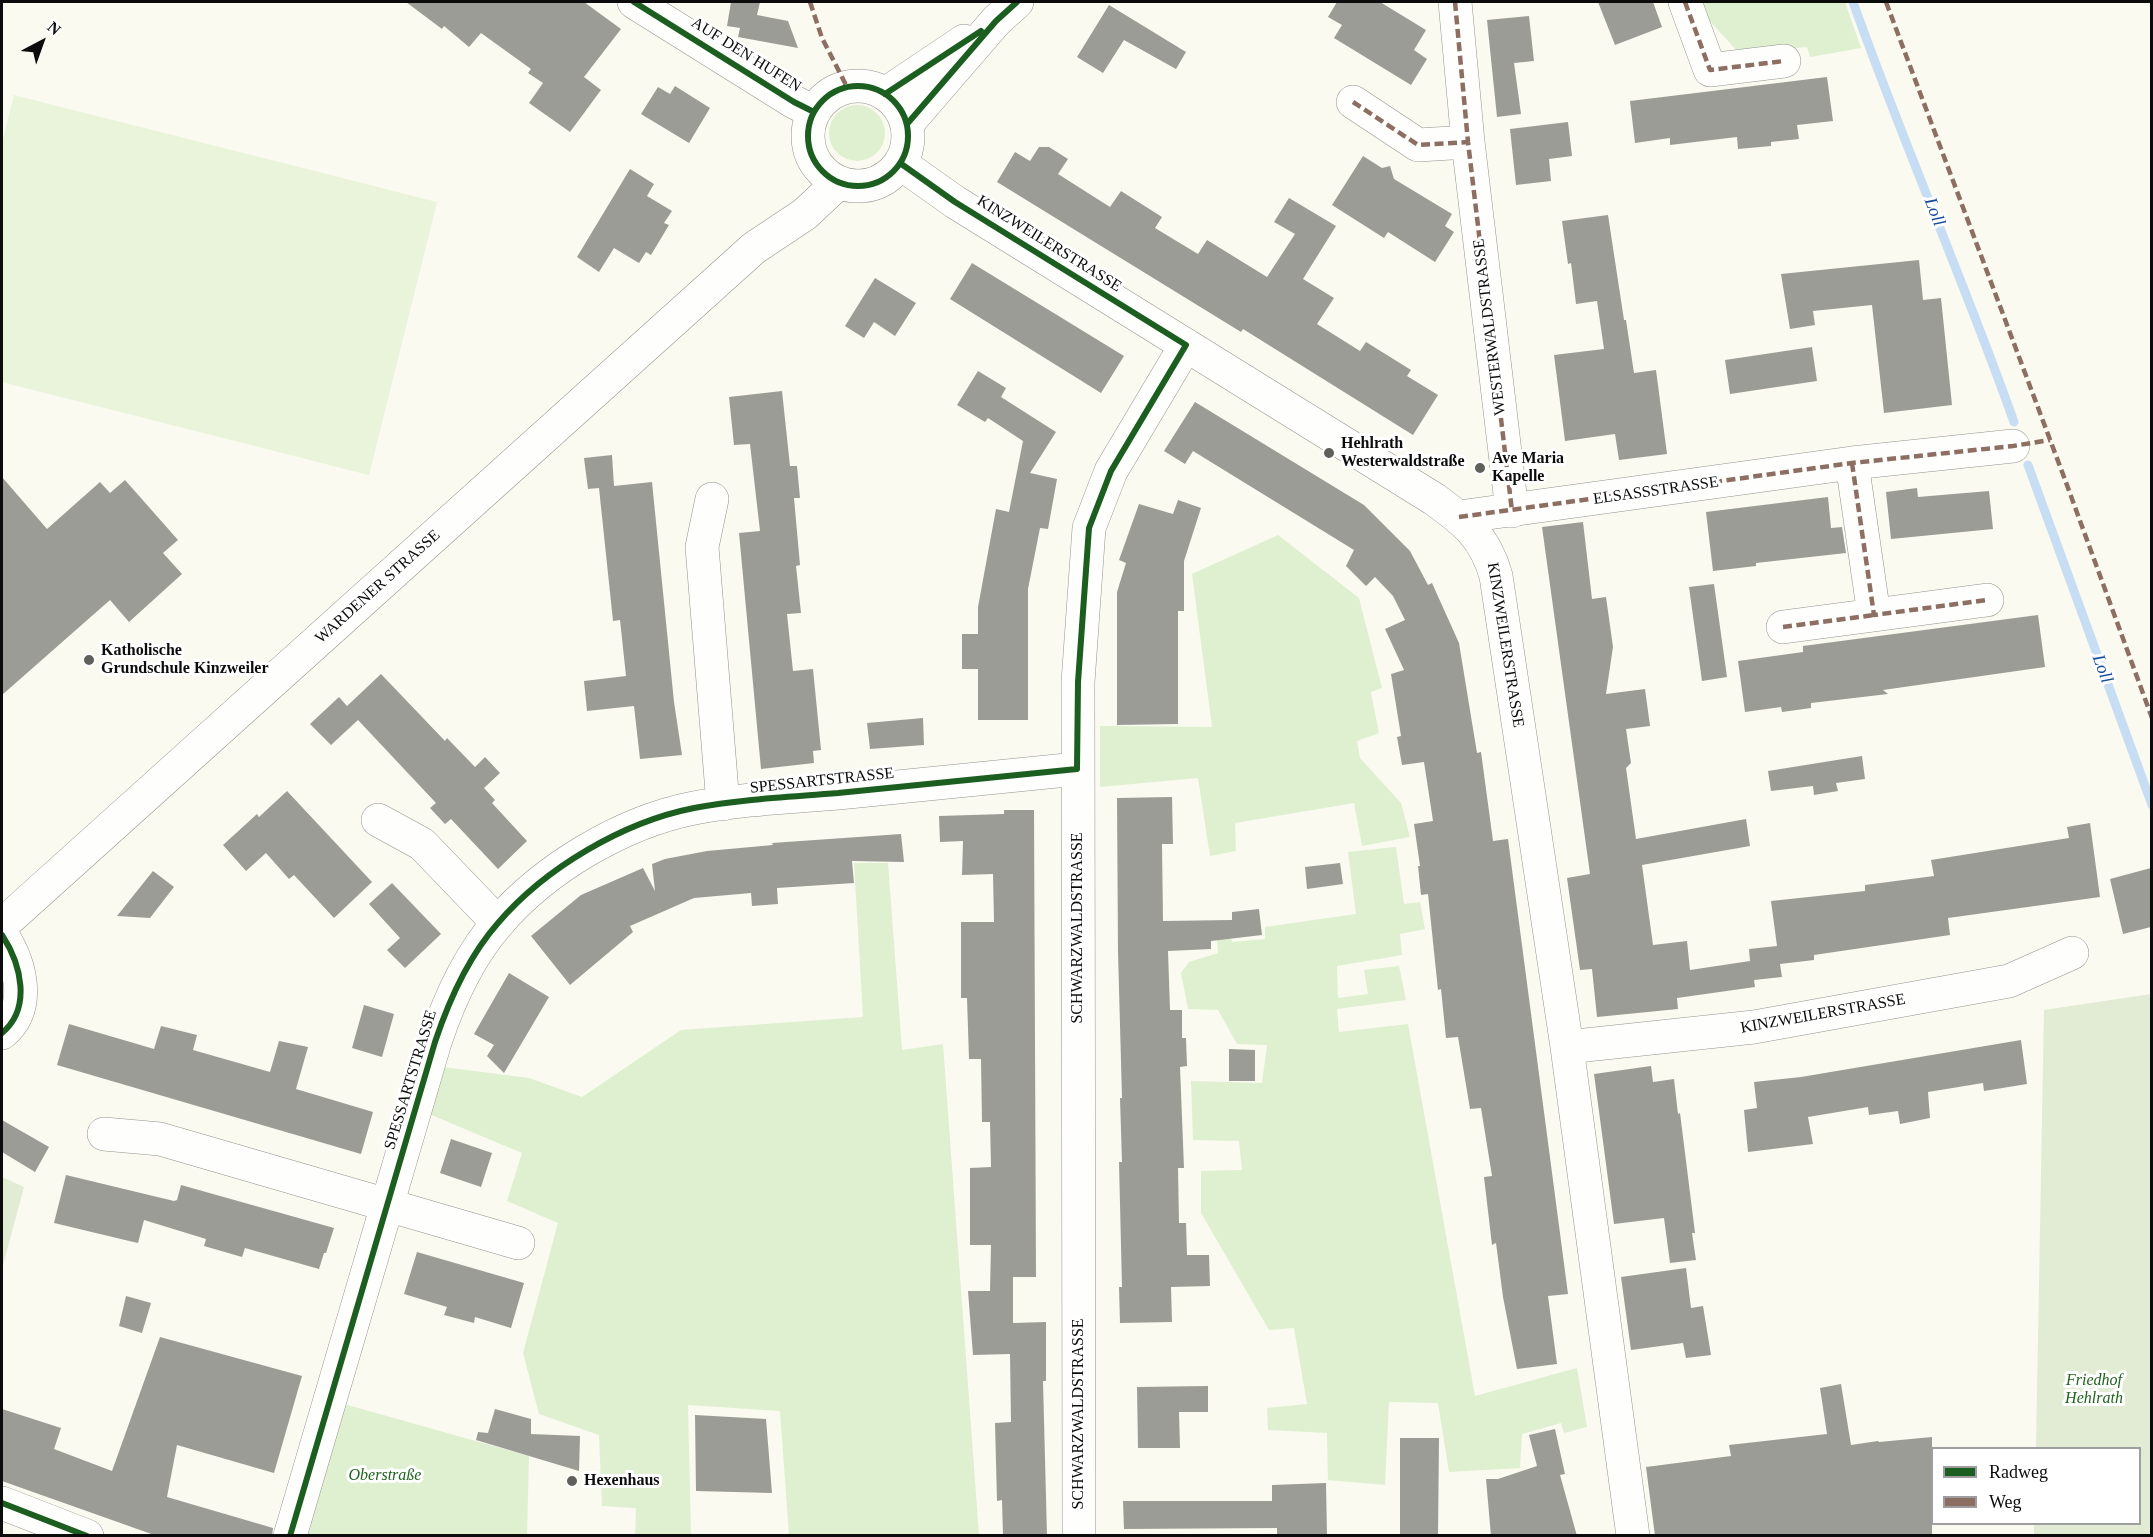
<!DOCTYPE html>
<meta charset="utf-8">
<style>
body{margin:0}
#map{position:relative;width:2153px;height:1537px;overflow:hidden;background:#fafaf0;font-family:"Times New Roman",serif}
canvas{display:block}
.frame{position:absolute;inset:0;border:3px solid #0c0c0c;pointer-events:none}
.legend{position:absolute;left:1931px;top:1447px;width:210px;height:78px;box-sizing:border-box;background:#fff;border:2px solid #9e9e9e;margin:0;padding:8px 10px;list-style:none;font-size:18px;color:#0c0c0c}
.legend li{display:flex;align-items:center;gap:12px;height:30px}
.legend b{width:30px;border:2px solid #9e9e9e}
.north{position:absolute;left:12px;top:12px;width:60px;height:60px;-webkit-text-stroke:4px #fff;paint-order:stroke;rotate:41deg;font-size:16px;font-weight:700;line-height:24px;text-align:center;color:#0c0c0c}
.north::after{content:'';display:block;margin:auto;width:21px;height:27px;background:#0c0c0c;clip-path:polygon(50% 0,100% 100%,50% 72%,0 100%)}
</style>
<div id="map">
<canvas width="2153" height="1537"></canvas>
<div class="frame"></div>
<ul class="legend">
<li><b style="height:8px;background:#1b5e20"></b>Radweg</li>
<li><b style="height:8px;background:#8d6e63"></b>Weg</li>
</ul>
<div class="north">N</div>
</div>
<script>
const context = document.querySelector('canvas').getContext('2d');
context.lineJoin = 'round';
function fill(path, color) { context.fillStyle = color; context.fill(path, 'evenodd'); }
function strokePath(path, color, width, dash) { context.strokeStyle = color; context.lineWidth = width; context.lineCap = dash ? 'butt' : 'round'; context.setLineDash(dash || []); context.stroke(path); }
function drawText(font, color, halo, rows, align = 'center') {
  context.font = font + ' "Times New Roman",serif'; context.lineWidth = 6; context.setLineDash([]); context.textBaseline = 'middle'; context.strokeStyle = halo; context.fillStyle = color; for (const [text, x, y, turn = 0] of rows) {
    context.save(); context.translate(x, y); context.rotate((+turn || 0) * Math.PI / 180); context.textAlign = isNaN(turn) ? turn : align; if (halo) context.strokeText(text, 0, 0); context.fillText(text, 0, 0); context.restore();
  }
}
fill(new Path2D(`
 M 1700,2 L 1845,2 L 1861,48 L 1810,57 L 1807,47 L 1740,54 L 1706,17 Z
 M829 133a28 28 0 1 1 56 0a28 28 0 1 1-56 0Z
 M 1278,535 L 1359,598 L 1382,688 L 1371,692 L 1379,733 L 1357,741 L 1360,758 L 1401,803 L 1410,837 L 1362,846 L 1354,803 L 1235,823 L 1236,851 L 1210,856 L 1198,778 L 1100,787 L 1100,726 L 1212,727 L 1192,574 Z
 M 1396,847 L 1404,904 L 1420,902 L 1425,929 L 1400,934 L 1402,955 L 1337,966 L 1338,998 L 1368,994 L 1364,970 L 1399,966 L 1406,1000 L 1337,1009 L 1339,1032 L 1408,1024 L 1475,1396 L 1577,1368 L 1587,1427 L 1564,1433 L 1561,1423 L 1522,1434 L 1520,1468 L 1449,1472 L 1438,1403 L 1389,1402 L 1385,1485 L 1328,1480 L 1327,1433 L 1268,1430 L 1267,1408 L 1307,1404 L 1294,1328 L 1269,1330 L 1201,1213 L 1201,1171 L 1242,1170 L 1239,1141 L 1193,1140 L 1191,1081 L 1262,1083 L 1267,1045 L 1237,1044 L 1218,1010 L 1188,1009 L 1181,973 L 1189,962 L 1218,953 L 1217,934 L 1230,932 L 1232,942 L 1265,939 L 1265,927 L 1356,914 L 1348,852 Z
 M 854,863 L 888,863 L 902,1050 L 943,1044 L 979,1535 L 789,1535 L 780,1411 L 688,1405 L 691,1535 L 635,1535 L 636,1508 L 602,1506 L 599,1435 L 539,1414 L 523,1353 L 558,1223 L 507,1201 L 522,1153 L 429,1114 L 443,1067 L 529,1078 L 582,1097 L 681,1030 L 863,1017 Z
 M 344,1404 L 529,1456 L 527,1535 L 308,1536 Z`), '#def0d0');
fill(new Path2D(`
 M 2151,994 L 2151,1535 L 2034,1535 L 2034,1524 L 2140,1524 L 2140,1448 L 2036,1448 L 2044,1010 Z
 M 2,1177 L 24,1187 L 2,1269 Z`), '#e2ebd4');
fill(new Path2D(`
 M 14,95 L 437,202 L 369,475 L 2,382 L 2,143 Z`), '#e9f4da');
strokePath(new Path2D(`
 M 1853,2 C 1903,143 1964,281 2014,422
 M 2028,465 L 2152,805`), '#c7ddf4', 9);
fill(new Path2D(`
 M 406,2 L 584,2 L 621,29 L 584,77 L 601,90 L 570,132 L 529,103 L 543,83 L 528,73 L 531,69 L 481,33 L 469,47 L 444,26 L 442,29 Z
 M 731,2 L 760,2 L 757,15 L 788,21 L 798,48 L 738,37 L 740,28 L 727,26 Z
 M 1337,2 L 1380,2 L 1426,30 L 1414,50 L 1427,59 L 1411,85 L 1334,38 L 1342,25 L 1328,17 Z
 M 1598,2 L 1653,2 L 1662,27 L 1615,45 Z
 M 1109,5 L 1186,52 L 1176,69 L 1124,40 L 1103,73 L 1077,57 Z
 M 1529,16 L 1534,61 L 1514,63 L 1521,114 L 1497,117 L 1487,20 Z
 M 1827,77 L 1833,121 L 1797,125 L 1799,139 L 1771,142 L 1771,146 L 1738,149 L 1737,137 L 1670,145 L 1670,138 L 1635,143 L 1630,101 Z
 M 675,86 L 710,108 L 689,143 L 641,114 L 658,87 L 670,94 Z
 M 1568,122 L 1572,156 L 1549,159 L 1551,181 L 1516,185 L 1510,129 Z
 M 1039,147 L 1049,147 L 1068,159 L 1058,174 L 1110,207 L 1121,191 L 1162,217 L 1155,228 L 1198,254 L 1207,240 L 1267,277 L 1295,234 L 1274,222 L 1289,198 L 1336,226 L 1303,279 L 1334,298 L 1317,324 L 1360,351 L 1366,342 L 1411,370 L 1407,376 L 1438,395 L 1413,435 L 1243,329 L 1241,332 L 997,182 L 1015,152 L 1030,161 Z
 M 1363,156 L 1382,168 L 1390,166 L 1394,179 L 1452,214 L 1445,226 L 1454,232 L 1435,262 L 1388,232 L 1384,238 L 1332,205 Z
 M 630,169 L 654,184 L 647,196 L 672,211 L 664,223 L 669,225 L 651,255 L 646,252 L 639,263 L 614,248 L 599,272 L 577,257 Z
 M 1608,215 L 1624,320 L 1626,320 L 1634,373 L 1656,370 L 1667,454 L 1619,460 L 1615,434 L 1565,441 L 1554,355 L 1604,349 L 1597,301 L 1576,304 L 1571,263 L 1568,264 L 1562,221 Z
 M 1919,260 L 1923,300 L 1941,298 L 1952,405 L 1884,413 L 1872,305 L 1813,311 L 1815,325 L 1790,329 L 1781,274 Z
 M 972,263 L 1124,356 L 1101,393 L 950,299 Z
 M 875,278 L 916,303 L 895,336 L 874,322 L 864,338 L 845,326 Z
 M 1812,347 L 1817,381 L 1730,394 L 1725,360 Z
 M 978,371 L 1006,388 L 1001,397 L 1056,432 L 1030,473 L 1057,479 L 1048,529 L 1040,528 L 1028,589 L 1028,720 L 978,720 L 978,669 L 962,669 L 962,634 L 978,634 L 978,607 L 996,509 L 1009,512 L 1023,441 L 988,418 L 985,422 L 957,405 Z
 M 782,391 L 790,466 L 797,466 L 800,498 L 794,498 L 800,565 L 796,566 L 801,613 L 787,614 L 793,671 L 813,669 L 821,750 L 813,751 L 814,763 L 761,769 L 739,533 L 760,531 L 750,444 L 734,445 L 729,397 Z
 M 1195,402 L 1364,505 L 1410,551 L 1428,585 L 1432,583 L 1459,643 L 1477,753 L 1481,752 L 1493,841 L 1508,839 L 1568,1294 L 1548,1296 L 1557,1364 L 1517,1369 L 1503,1297 L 1496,1243 L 1492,1245 L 1484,1177 L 1492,1176 L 1481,1108 L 1470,1109 L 1458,1037 L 1446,1038 L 1441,989 L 1438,990 L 1428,894 L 1421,895 L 1418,866 L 1420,866 L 1414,824 L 1433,821 L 1424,762 L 1402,765 L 1397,737 L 1401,736 L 1391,674 L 1404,670 L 1385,629 L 1405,620 L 1393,596 L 1375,577 L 1366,586 L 1346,566 L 1354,550 L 1193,451 L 1185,464 L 1164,451 Z
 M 612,455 L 614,486 L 652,482 L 674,702 L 682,755 L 640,759 L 634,706 L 587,711 L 584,681 L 626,676 L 620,620 L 613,621 L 599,488 L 588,489 L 584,458 Z
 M 2,477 L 47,529 L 100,482 L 110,493 L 125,480 L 178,540 L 163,553 L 182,574 L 129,622 L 110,600 L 2,695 Z
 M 1917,488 L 1918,497 L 1989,491 L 1993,529 L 1891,539 L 1886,492 Z
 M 1828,497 L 1831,528 L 1842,527 L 1846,553 L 1756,563 L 1756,566 L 1713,571 L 1706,512 Z
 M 1178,500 L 1201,508 L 1184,561 L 1184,611 L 1178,611 L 1178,724 L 1117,725 L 1117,592 L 1126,563 L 1119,560 L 1139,504 L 1173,514 Z
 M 1583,522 L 1592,599 L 1606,597 L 1613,647 L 1606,694 L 1645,689 L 1650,726 L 1626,729 L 1631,763 L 1626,768 L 1636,839 L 1746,819 L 1750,846 L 1642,865 L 1653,945 L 1687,941 L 1690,970 L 1750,961 L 1749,949 L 1777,946 L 1771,901 L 1865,891 L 1865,885 L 1934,876 L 1931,860 L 2069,838 L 2067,827 L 2090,823 L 2100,897 L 1948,918 L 1950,935 L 1814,955 L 1814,960 L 1780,964 L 1782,977 L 1754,980 L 1755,987 L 1677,998 L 1678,1009 L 1597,1017 L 1592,969 L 1580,970 L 1567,878 L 1590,874 L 1542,527 Z
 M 1714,584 L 1727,677 L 1702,681 L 1689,587 Z
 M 2038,615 L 2045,667 L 1883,690 L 1888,694 L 1811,703 L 1811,708 L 1782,712 L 1781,707 L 1745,712 L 1738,661 L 1803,652 L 1803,646 Z
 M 381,674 L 445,741 L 447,738 L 475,767 L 485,757 L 500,773 L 484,788 L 495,800 L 492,803 L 527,841 L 498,869 L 451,819 L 445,824 L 430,808 L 436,803 L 358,720 L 331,745 L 310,724 L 339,697 L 347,706 Z
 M 923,718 L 924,745 L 870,749 L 867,723 Z
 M 1862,756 L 1865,779 L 1836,783 L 1838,791 L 1814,795 L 1813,786 L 1771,791 L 1768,771 Z
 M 287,791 L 372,882 L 334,918 L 294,875 L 289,879 L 266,853 L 246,871 L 223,845 L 257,814 L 259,817 Z
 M 1172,797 L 1173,844 L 1162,844 L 1163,921 L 1232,920 L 1232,912 L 1259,909 L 1262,935 L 1211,941 L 1211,949 L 1168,951 L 1170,1010 L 1182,1010 L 1182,1038 L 1186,1038 L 1187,1066 L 1180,1067 L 1184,1168 L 1178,1168 L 1179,1223 L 1186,1223 L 1187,1255 L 1209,1255 L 1210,1286 L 1171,1287 L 1172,1322 L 1120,1323 L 1119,1287 L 1122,1287 L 1119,1162 L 1122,1162 L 1120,1098 L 1122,1098 L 1118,952 L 1117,798 Z
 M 1004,810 L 1034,810 L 1036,1277 L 1013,1277 L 1013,1323 L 1046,1322 L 1046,1381 L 1043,1381 L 1047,1536 L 1003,1536 L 1002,1500 L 997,1501 L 995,1423 L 1011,1422 L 1010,1354 L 973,1355 L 968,1291 L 990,1291 L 991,1245 L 970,1245 L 970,1168 L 991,1167 L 990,1122 L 982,1122 L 981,1059 L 969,1059 L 967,998 L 961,998 L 961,922 L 994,922 L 993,874 L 962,875 L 963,841 L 940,842 L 939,816 L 1004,814 Z
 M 901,834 L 904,862 L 852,861 L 854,883 L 777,888 L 778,904 L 752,906 L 751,893 L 694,898 L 630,926 L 633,932 L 570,985 L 531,936 L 581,895 L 643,868 L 655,891 L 652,864 L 665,859 L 707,851 L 773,845 L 772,843 Z
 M 1340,863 L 1343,884 L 1307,889 L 1305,867 Z
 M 2151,868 L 2151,927 L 2123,934 L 2110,879 Z
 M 153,871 L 174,887 L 150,918 L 117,916 Z
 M 392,883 L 441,934 L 405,968 L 387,950 L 400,938 L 369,904 Z
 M 509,973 L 549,997 L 504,1073 L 487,1056 L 494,1045 L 474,1034 Z
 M 364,1005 L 394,1014 L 382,1057 L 352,1048 Z
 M 69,1024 L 154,1049 L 161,1026 L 197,1035 L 193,1050 L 270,1072 L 279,1041 L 308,1047 L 296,1089 L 373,1112 L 361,1154 L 57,1065 Z
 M 2021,1040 L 2027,1084 L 1984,1091 L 1983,1083 L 1928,1092 L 1930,1118 L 1900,1124 L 1898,1111 L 1869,1115 L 1868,1107 L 1808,1117 L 1813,1144 L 1748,1152 L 1744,1110 L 1757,1108 L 1754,1082 L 1801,1077 Z
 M 1229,1049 L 1255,1050 L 1255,1081 L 1229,1081 Z
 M 1651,1066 L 1653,1082 L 1674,1079 L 1678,1114 L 1680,1113 L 1695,1233 L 1692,1233 L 1696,1260 L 1670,1263 L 1664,1218 L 1614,1224 L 1594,1074 Z
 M 2,1120 L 49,1147 L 35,1172 L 2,1152 Z
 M 451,1139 L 492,1153 L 481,1187 L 440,1173 Z
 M 66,1175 L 174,1201 L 177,1200 L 181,1185 L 334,1228 L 326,1253 L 324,1253 L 319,1269 L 245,1248 L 242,1257 L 204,1246 L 206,1239 L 144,1220 L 138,1243 L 125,1240 L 54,1223 Z
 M 417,1252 L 524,1283 L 511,1328 L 475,1317 L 474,1323 L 444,1315 L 447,1307 L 404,1294 Z
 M 1686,1268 L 1691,1308 L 1703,1306 L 1711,1355 L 1686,1358 L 1683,1343 L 1631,1350 L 1621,1277 Z
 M 126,1296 L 151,1303 L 142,1333 L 119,1326 Z
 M 160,1337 L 302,1376 L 274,1473 L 177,1445 L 167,1497 L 273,1528 L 272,1536 L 157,1536 L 2,1481 L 2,1409 L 61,1428 L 54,1449 L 112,1471 Z
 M 1841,1384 L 1851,1445 L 1878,1441 L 1879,1442 L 1932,1437 L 1932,1536 L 1655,1536 L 1646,1467 L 1731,1456 L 1729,1445 L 1827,1434 L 1820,1388 Z
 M 1208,1386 L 1208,1412 L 1179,1412 L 1180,1448 L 1138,1448 L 1137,1387 Z
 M 495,1409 L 531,1419 L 531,1434 L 580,1436 L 579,1471 L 476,1440 L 478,1432 L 488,1433 Z
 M 695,1415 L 766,1419 L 772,1493 L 696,1491 Z
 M 1555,1429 L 1565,1474 L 1560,1475 L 1577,1536 L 1491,1536 L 1486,1479 L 1498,1479 L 1537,1466 L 1529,1435 Z
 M 1400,1438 L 1439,1438 L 1438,1536 L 1400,1536 Z
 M 1326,1483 L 1327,1536 L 1277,1536 L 1277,1528 L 1124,1529 L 1123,1501 L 1272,1501 L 1272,1485 Z`), '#9c9c96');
const minor = new Path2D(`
 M 634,2 L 794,102 L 814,112
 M 1455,2 L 1468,142 L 1512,511
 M 1685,2 L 1710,70 L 1784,61
 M808 136a50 50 0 1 1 100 0a50 50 0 1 1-100 0Z
 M 885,94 L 964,41
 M 1353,102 L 1418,145 L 1468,142
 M 907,124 L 996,21 L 1017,2
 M 900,163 L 955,202 L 1434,499 C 1466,522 1485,537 1496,576 L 1567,1047 L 1633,1536
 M 1852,463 L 1874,615 L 1987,600
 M 712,499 L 702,547 L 723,804
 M 1459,517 L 1852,463 L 2013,446
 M 1783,627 L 1874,615
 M 378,820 L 422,844 L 498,923
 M 2,925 L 754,248 L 805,214 L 839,182
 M 2,935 C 21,964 32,1008 2,1033
 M 1567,1047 L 1754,1027 L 2009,981 L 2072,953
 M 104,1134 L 160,1139 L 518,1243
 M 2,1503 L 87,1536
 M 290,1536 L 435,1042 C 449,1000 468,957 498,923 C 545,868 623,822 694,808 C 741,799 790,797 838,793 C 918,785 998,777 1077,769
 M 1079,1536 L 1078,682 L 1089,528 L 1111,471 L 1186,345`);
strokePath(minor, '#93938f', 34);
strokePath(minor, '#fefefd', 33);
strokePath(new Path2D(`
 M 810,2 L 822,38 L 847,87
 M 1455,2 L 1468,142 L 1512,511
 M 1685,2 L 1710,70 L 1784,61
 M 1886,2 L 2064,477 L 2152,718
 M 1353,102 L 1418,145 L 1468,142
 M 1852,463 L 1874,615 L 1987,600
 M 1459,517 L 1852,463 L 2013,446 L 2050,440
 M 1783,627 L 1874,615`), '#8d6e63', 4.5, [9, 4.5]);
strokePath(new Path2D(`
 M 634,2 L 794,102 L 814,112
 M808 136a50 50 0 1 1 100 0a50 50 0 1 1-100 0Z
 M 885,94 L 981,31
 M 907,124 L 996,21 L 1017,2
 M 2,935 C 21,964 32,1008 2,1033
 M 2,1503 L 87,1536
 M 290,1536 L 435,1042 C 449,1000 468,957 498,923 C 545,868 623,822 694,808 C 741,799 790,797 838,793 C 918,785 998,777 1077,769 L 1078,682 L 1089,528 L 1111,471 L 1186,345 L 955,202 L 900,163`), '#1b5e20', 6);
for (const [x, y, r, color] of [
 [1329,453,6,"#5f5f5c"],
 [1480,468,6,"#5f5f5c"],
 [89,660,6,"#5f5f5c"],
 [572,1481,6,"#5f5f5c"]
]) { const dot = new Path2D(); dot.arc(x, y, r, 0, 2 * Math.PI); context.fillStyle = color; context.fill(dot); strokePath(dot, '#fff', 2); }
drawText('16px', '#0c0c0c', '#fff', [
 ["AUF DEN HUFEN",746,55,32],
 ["KINZWEILERSTRASSE",1049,244,32],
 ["WESTERWALDSTRASSE",1490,327,-97],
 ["ELSASSSTRASSE",1656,491,-8],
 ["WARDENER STRASSE",378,587,-42],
 ["KINZWEILERSTRASSE",1505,645,81],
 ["SPESSARTSTRASSE",822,781,-6],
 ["SCHWARZWALDSTRASSE",1078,928,-90],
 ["KINZWEILERSTRASSE",1823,1014,-10],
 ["SPESSARTSTRASSE",411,1080,-73],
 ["SCHWARZWALDSTRASSE",1079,1414,-90]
]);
drawText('bold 16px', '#0c0c0c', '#fff', [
 ["Hehlrath",1341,444],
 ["Westerwaldstraße",1341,462],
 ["Ave Maria",1492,459],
 ["Kapelle",1492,477],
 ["Katholische",101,651],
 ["Grundschule Kinzweiler",101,669],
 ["Hexenhaus",584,1481]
], 'left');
drawText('italic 16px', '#20621e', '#fff', [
 ["Friedhof",2094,1381],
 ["Hehlrath",2094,1399],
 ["Oberstraße",385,1476]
]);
drawText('italic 18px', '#184b9b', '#fff', [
 ["Loll",1934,212,69],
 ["Loll",2102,669,70]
]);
</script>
